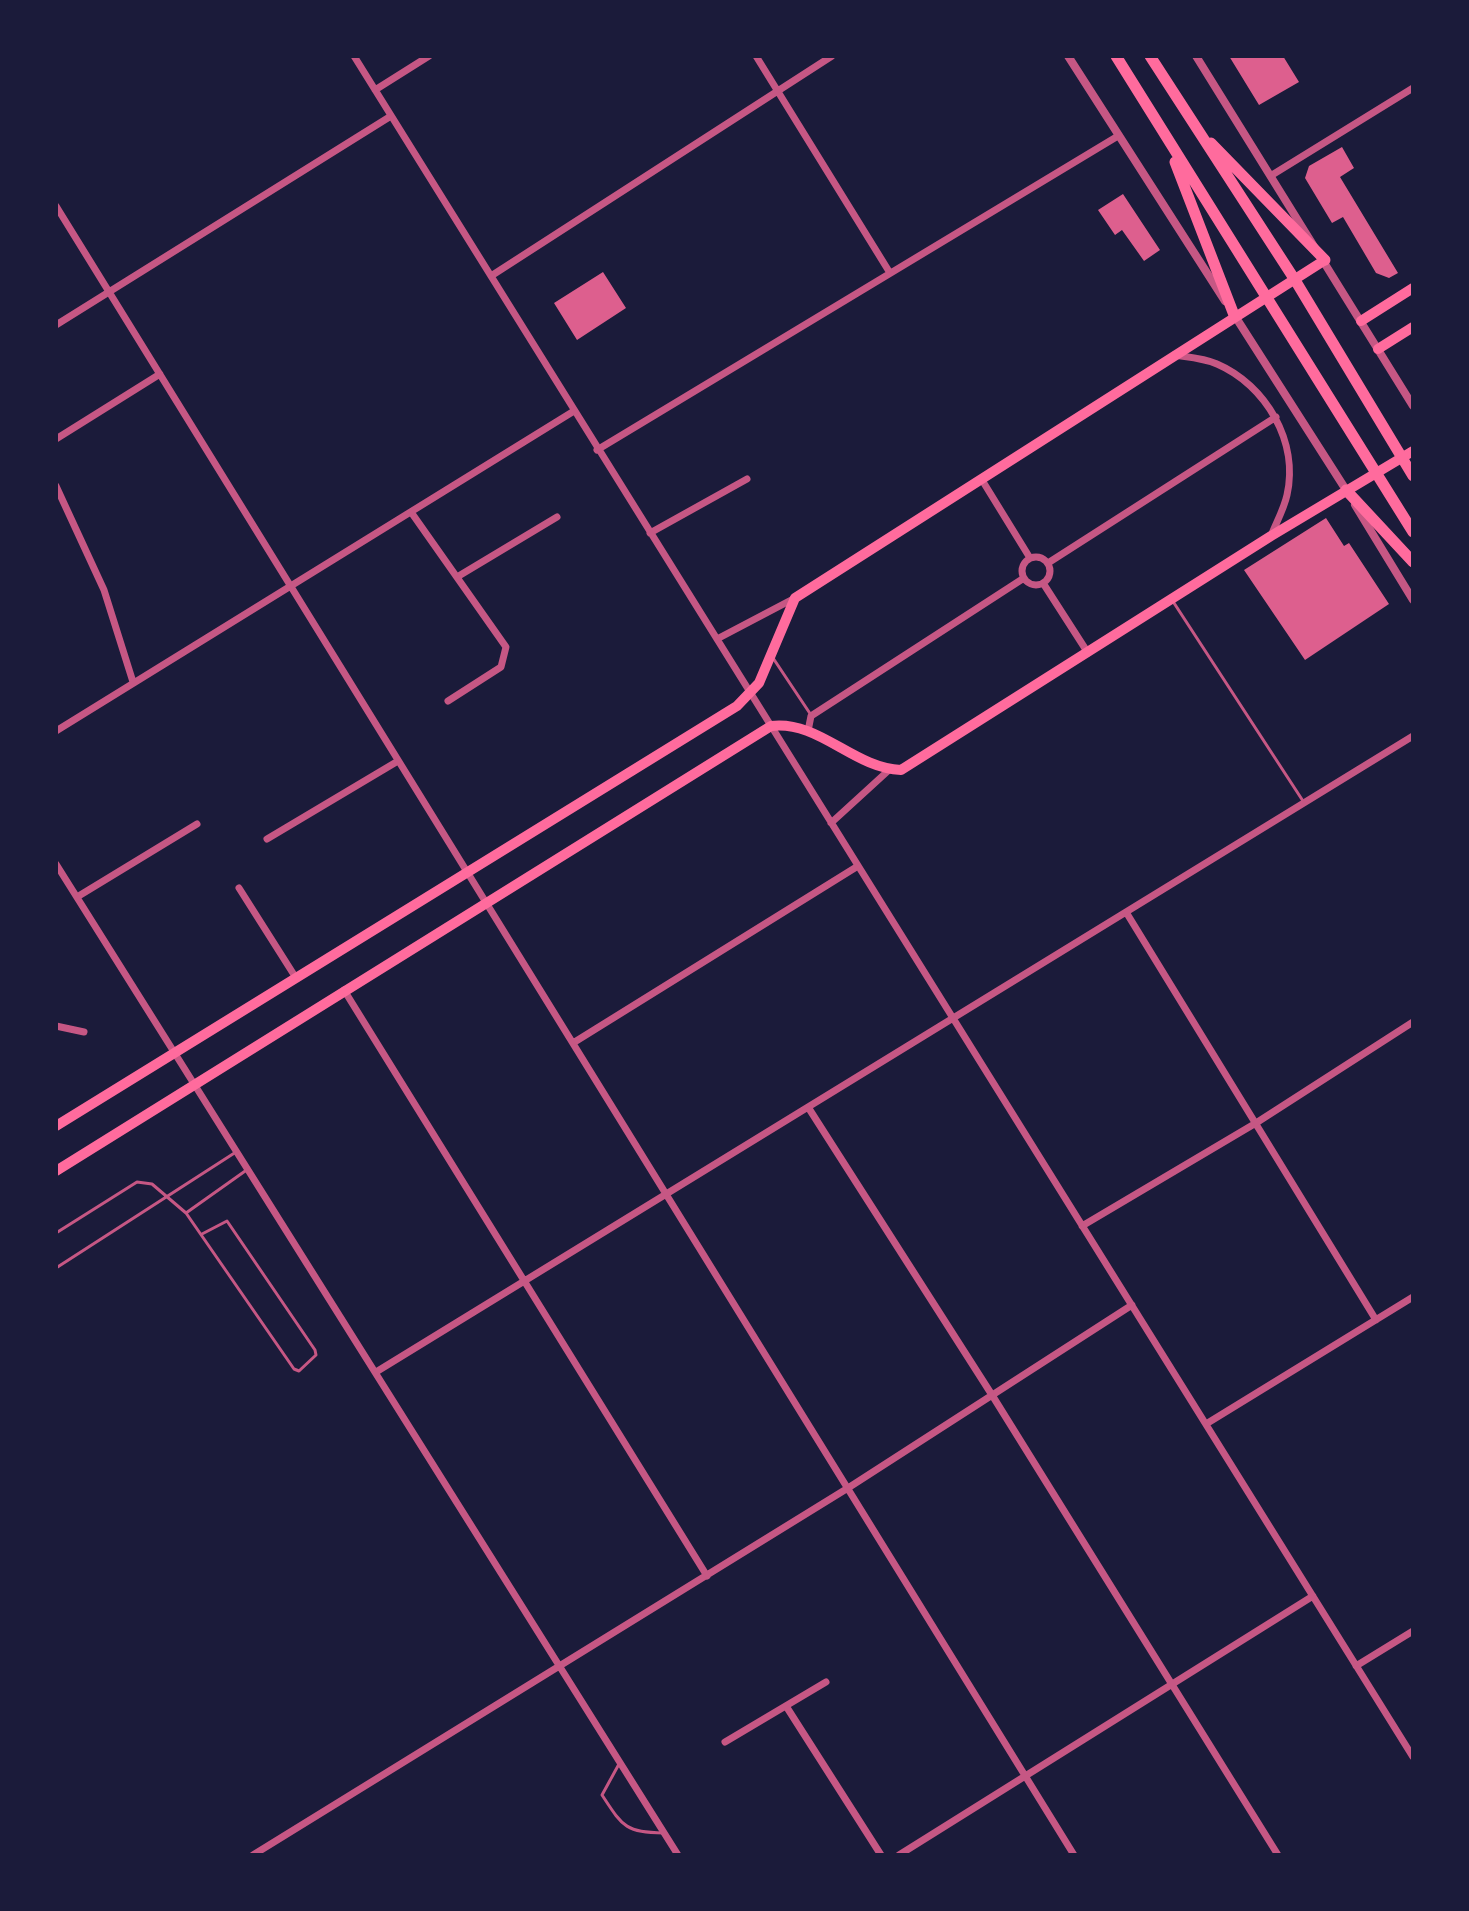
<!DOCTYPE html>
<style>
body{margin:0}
#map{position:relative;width:1469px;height:1911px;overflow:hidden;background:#1b1b3a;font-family:Rubik,sans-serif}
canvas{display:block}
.frame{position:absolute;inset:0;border:58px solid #1b1b3a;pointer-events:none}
</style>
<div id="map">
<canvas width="1469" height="1911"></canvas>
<div class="frame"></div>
</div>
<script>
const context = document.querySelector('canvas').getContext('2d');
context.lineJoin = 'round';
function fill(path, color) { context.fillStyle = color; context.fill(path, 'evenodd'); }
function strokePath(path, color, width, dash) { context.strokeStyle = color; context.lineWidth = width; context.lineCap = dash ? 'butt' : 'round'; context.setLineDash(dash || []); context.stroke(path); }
fill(new Path2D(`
 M 1229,56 L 1283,56 L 1299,82 L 1259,105 Z
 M 1342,147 L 1354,168 L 1340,177 L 1398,273 L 1389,278 L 1376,273 L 1343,217 L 1332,223 L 1305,178 L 1309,166 Z
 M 1123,194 L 1160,250 L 1144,261 L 1122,230 L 1115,235 L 1098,210 Z
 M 603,272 L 626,308 L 577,340 L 554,303 Z
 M 1326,518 L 1344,546 L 1349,543 L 1389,604 L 1305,660 L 1244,570 Z`), '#dd5f8e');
strokePath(new Path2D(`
 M 1174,603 L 1303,801
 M 773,658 L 811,715
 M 186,1213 L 294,1369 L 299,1371 L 316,1355 L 315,1350 L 227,1221 L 202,1234
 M 56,1233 L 137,1182 L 152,1184 L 186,1213 L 248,1169
 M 56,1268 L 236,1152
 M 619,1764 L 602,1795 C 623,1827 625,1832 664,1833`), '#c65784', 3);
strokePath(new Path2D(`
 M 354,56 L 1413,1757
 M 756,56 L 890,273
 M 375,90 L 429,56
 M 1272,175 L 1413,88
 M 56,206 L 1074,1855
 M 491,276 L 832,56
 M 56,325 L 391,116
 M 1174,355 C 1187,357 1204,358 1217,364 C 1266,385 1299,442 1287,495 C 1284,509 1276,523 1271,536
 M 56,439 L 160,374
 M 597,450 L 1118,136
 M 982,480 L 1030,558
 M 56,486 L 104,590 L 133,682
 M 411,512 L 506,647 L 501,667 L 448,701
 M 650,533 L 747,479
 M1022 571a14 14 0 1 1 28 0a14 14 0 1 1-28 0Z
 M 1048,563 L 1276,417
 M 457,577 L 557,517
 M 1043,583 L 1088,653
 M 717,639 L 795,598
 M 56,731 L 574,411
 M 808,731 L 811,716 L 1024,578
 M 831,823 L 889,770
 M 267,839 L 398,761
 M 56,864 L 678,1855
 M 239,888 L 296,978
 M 77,897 L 197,824
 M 1126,912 L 1376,1320
 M 344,990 L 707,1576
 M 56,1026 L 84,1032
 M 573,1043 L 858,866
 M 808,1107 L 992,1395 L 1278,1855
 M 1082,1226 L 1256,1123 L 1413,1022
 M 376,1372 L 1413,736
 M 1206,1424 L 1413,1297
 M 1356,1666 L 1413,1631
 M 786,1706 L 881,1855
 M 725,1742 L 826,1682
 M 253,1855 L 848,1488 L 1132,1305
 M 899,1855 L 1313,1596`), '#c65784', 7);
strokePath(new Path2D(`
 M 1068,56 L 1225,301
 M 1196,56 L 1413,406
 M 1233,313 L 1348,493
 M 1355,505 L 1413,600`), '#c65784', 8);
strokePath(new Path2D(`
 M 1361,321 L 1413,288
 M 1378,349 L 1413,327
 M 56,1126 L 737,706 L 759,683 L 795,598 L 1325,260
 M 56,1171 L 771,726 C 819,720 853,768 901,770 L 1271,536 L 1413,451`), '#ff6b9d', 10);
strokePath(new Path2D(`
 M 1116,56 L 1413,532
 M 1150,56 L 1295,280 L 1413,476
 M 1211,143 L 1325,260
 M 1175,162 L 1234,315
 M 1346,490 L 1413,562`), '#ff6b9d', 11);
</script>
